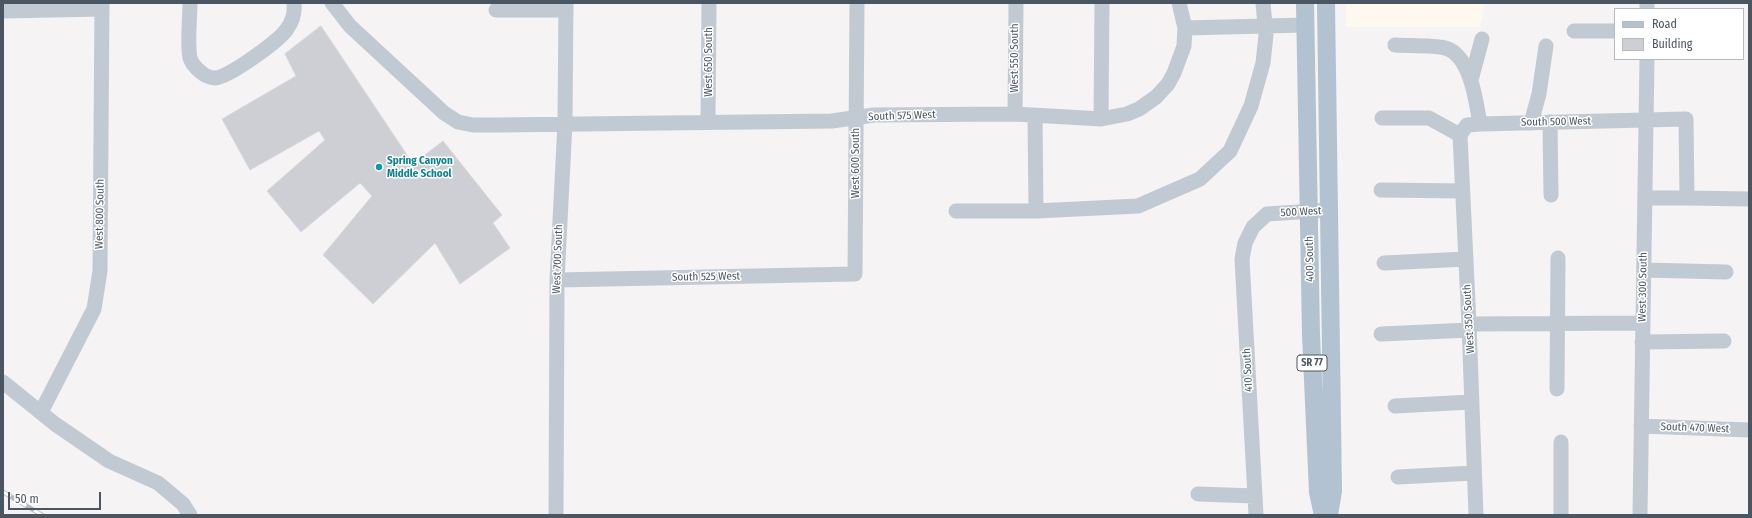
<!DOCTYPE html>
<style>
body{margin:0}
#map{position:relative;width:1752px;height:518px;overflow:hidden;background:#f5f3f3;font-family:"Fira Sans Condensed",sans-serif}
canvas{display:block}
.frame{position:absolute;inset:0;border:4px solid #4a5661;pointer-events:none}
.legend{position:absolute;left:1614px;top:8px;width:130px;height:52px;box-sizing:border-box;background:#fff;border:1px solid #b7bbc0;margin:0;padding:5px 7px;list-style:none;font-size:12px;color:#4a5661}
.legend li{display:flex;align-items:center;gap:8px;height:20px}
.legend b{width:20px;border:1px solid #b7bbc0}
.scale{position:absolute;left:8px;top:492px;width:93px;height:18px;box-sizing:border-box;border:2px solid #4a5661;border-top:0;padding-left:5px;font-size:12px;line-height:14px;white-space:nowrap;color:#4a5661;-webkit-text-stroke:3px #fff;paint-order:stroke}
</style>
<div id="map">
<canvas width="1752" height="518"></canvas>
<div class="frame"></div>
<ul class="legend">
<li><b style="height:5px;background:#b3c2d1"></b>Road</li>
<li><b style="height:11px;background:#cdcfd5"></b>Building</li>
</ul>
<div class="scale">50 m</div>
</div>
<script>
const context = document.querySelector('canvas').getContext('2d');
context.lineJoin = 'round';
function fill(path, color) { context.fillStyle = color; context.fill(path, 'evenodd'); }
function strokePath(path, color, width, dash) { context.strokeStyle = color; context.lineWidth = width; context.lineCap = dash ? 'butt' : 'round'; context.setLineDash(dash || []); context.stroke(path); }
function drawText(font, color, halo, rows, align = 'center') {
  context.font = font + ' "Fira Sans Condensed",sans-serif'; context.lineWidth = 3; context.setLineDash([]); context.textBaseline = 'middle'; context.strokeStyle = halo; context.fillStyle = color; for (const [text, x, y, turn = 0] of rows) {
    context.save(); context.translate(x, y); context.rotate((+turn || 0) * Math.PI / 180); context.textAlign = isNaN(turn) ? turn : align; if (halo) context.strokeText(text, 0, 0); context.fillText(text, 0, 0); context.restore();
  }
}
fill(new Path2D(`
 M 1346,3 L 1485,3 L 1480,27 L 1346,27 Z`), '#fdf9ef');
const building = new Path2D(`
 M 321,26 L 413,164 L 443,141 L 502,215 L 493,223 L 510,248 L 460,284 L 435,243 L 373,304 L 323,255 L 372,196 L 360,183 L 301,232 L 267,191 L 325,140 L 319,131 L 250,170 L 222,119 L 296,76 L 285,54 Z`);
fill(building, '#cdcfd5');
strokePath(building, '#d7d9de', 1);
strokePath(new Path2D(`
 M 190,3 C 190,19 187,42 190,58 C 193,67 205,78 215,78 C 229,77 279,41 287,29 C 292,22 295,12 294,3
 M 332,3 L 350,26 L 444,113 L 458,122 L 473,125 L 497,125 L 832,121 L 874,115 L 1015,114 L 1101,119 L 1127,114 L 1139,109 L 1156,97 L 1168,84 L 1174,73 L 1184,46 L 1185,28 L 1179,3
 M 1647,9 L 1647,3
 M 496,10 L 566,10
 M 3,11 L 102,9
 M 1185,28 L 1305,25
 M 1574,31 L 1615,31
 M 1395,45 C 1409,46 1432,45 1445,48 C 1471,55 1476,102 1480,124
 M 1471,80 L 1482,39
 M 1015,114 L 1016,3
 M 1035,116 L 1036,211 L 1138,206 L 1200,179 L 1230,151 L 1251,106 L 1263,63 L 1266,35 L 1263,3
 M 1382,118 L 1429,118 L 1460,135
 M 1101,119 L 1102,3
 M 708,122 L 709,3
 M 1550,122 L 1551,195
 M 1531,123 L 1539,94 L 1546,46
 M 1381,190 L 1462,191
 M 1687,198 L 1749,199
 M 956,211 L 1036,211
 M 1384,263 L 1466,259
 M 1644,270 L 1726,272
 M 557,280 L 855,274 L 857,3
 M 1469,324 L 1643,323
 M 1381,334 L 1470,330
 M 1642,342 L 1724,341
 M 3,382 L 55,424 L 109,461 L 158,483 L 183,504 L 190,515
 M 1557,389 L 1558,258
 M 1395,406 L 1472,402
 M 41,412 L 94,309 L 100,271 L 102,3
 M 1641,426 L 1749,430
 M 1561,442 L 1561,515
 M 1398,477 L 1474,473
 M 1198,494 L 1255,496
 M 556,515 L 557,280 L 565,123 L 566,3
 M 1256,515 L 1242,259 L 1245,243 L 1253,227 L 1267,214 L 1330,210
 M 1476,515 L 1469,324 L 1460,135 L 1467,125 L 1480,124 L 1686,119 L 1687,198 L 1645,198
 M 1640,515 L 1647,59`), '#c1cad2', 15);
strokePath(new Path2D(`
 M 1305,3 L 1311,335 L 1318,492 L 1323,515
 M 1326,3 L 1333,491 L 1329,515`), '#b3c2d1', 18);
const rail = new Path2D(`
 M 3,492 L 42,515`);
strokePath(rail, '#b5b8bd', 4.5);
strokePath(rail, '#fff', 3, [9]);
for (const [x, y, r, color] of [
 [379,167,4,"#0f9aa8"]
]) { const dot = new Path2D(); dot.arc(x, y, r, 0, 2 * Math.PI); context.fillStyle = color; context.fill(dot); strokePath(dot, '#fff', 1.5); }
for (const [x, y, w] of [
 [1312,363,30]
]) { const box = new Path2D(); box.roundRect(x - w / 2, y - 8, w, 16, 3); context.fillStyle = '#fff'; context.fill(box); strokePath(box, '#4a5661', 1); }
drawText('bold 10px', '#4a5661', null, [
 ["SR 77",1312,363]
]);
drawText('11px', '#4a5661', '#fff', [
 ["West 550 South",1015,58,-90],
 ["West 650 South",709,62,-90],
 ["South 575 West",902,116,-2],
 ["South 500 West",1556,122,-1],
 ["West 600 South",856,163,-90],
 ["500 West",1301,212,-3],
 ["West 800 South",100,214,-89],
 ["West 700 South",558,259,-88],
 ["400 South",1310,259,-91],
 ["South 525 West",706,277,-1],
 ["West 300 South",1643,287,-89],
 ["West 350 South",1469,319,-93],
 ["410 South",1248,370,-93],
 ["South 470 West",1695,428,2]
]);
drawText('bold 11px', '#0d838f', '#fff', [
 ["Spring Canyon",387,161],
 ["Middle School",387,174]
], 'left');
</script>
